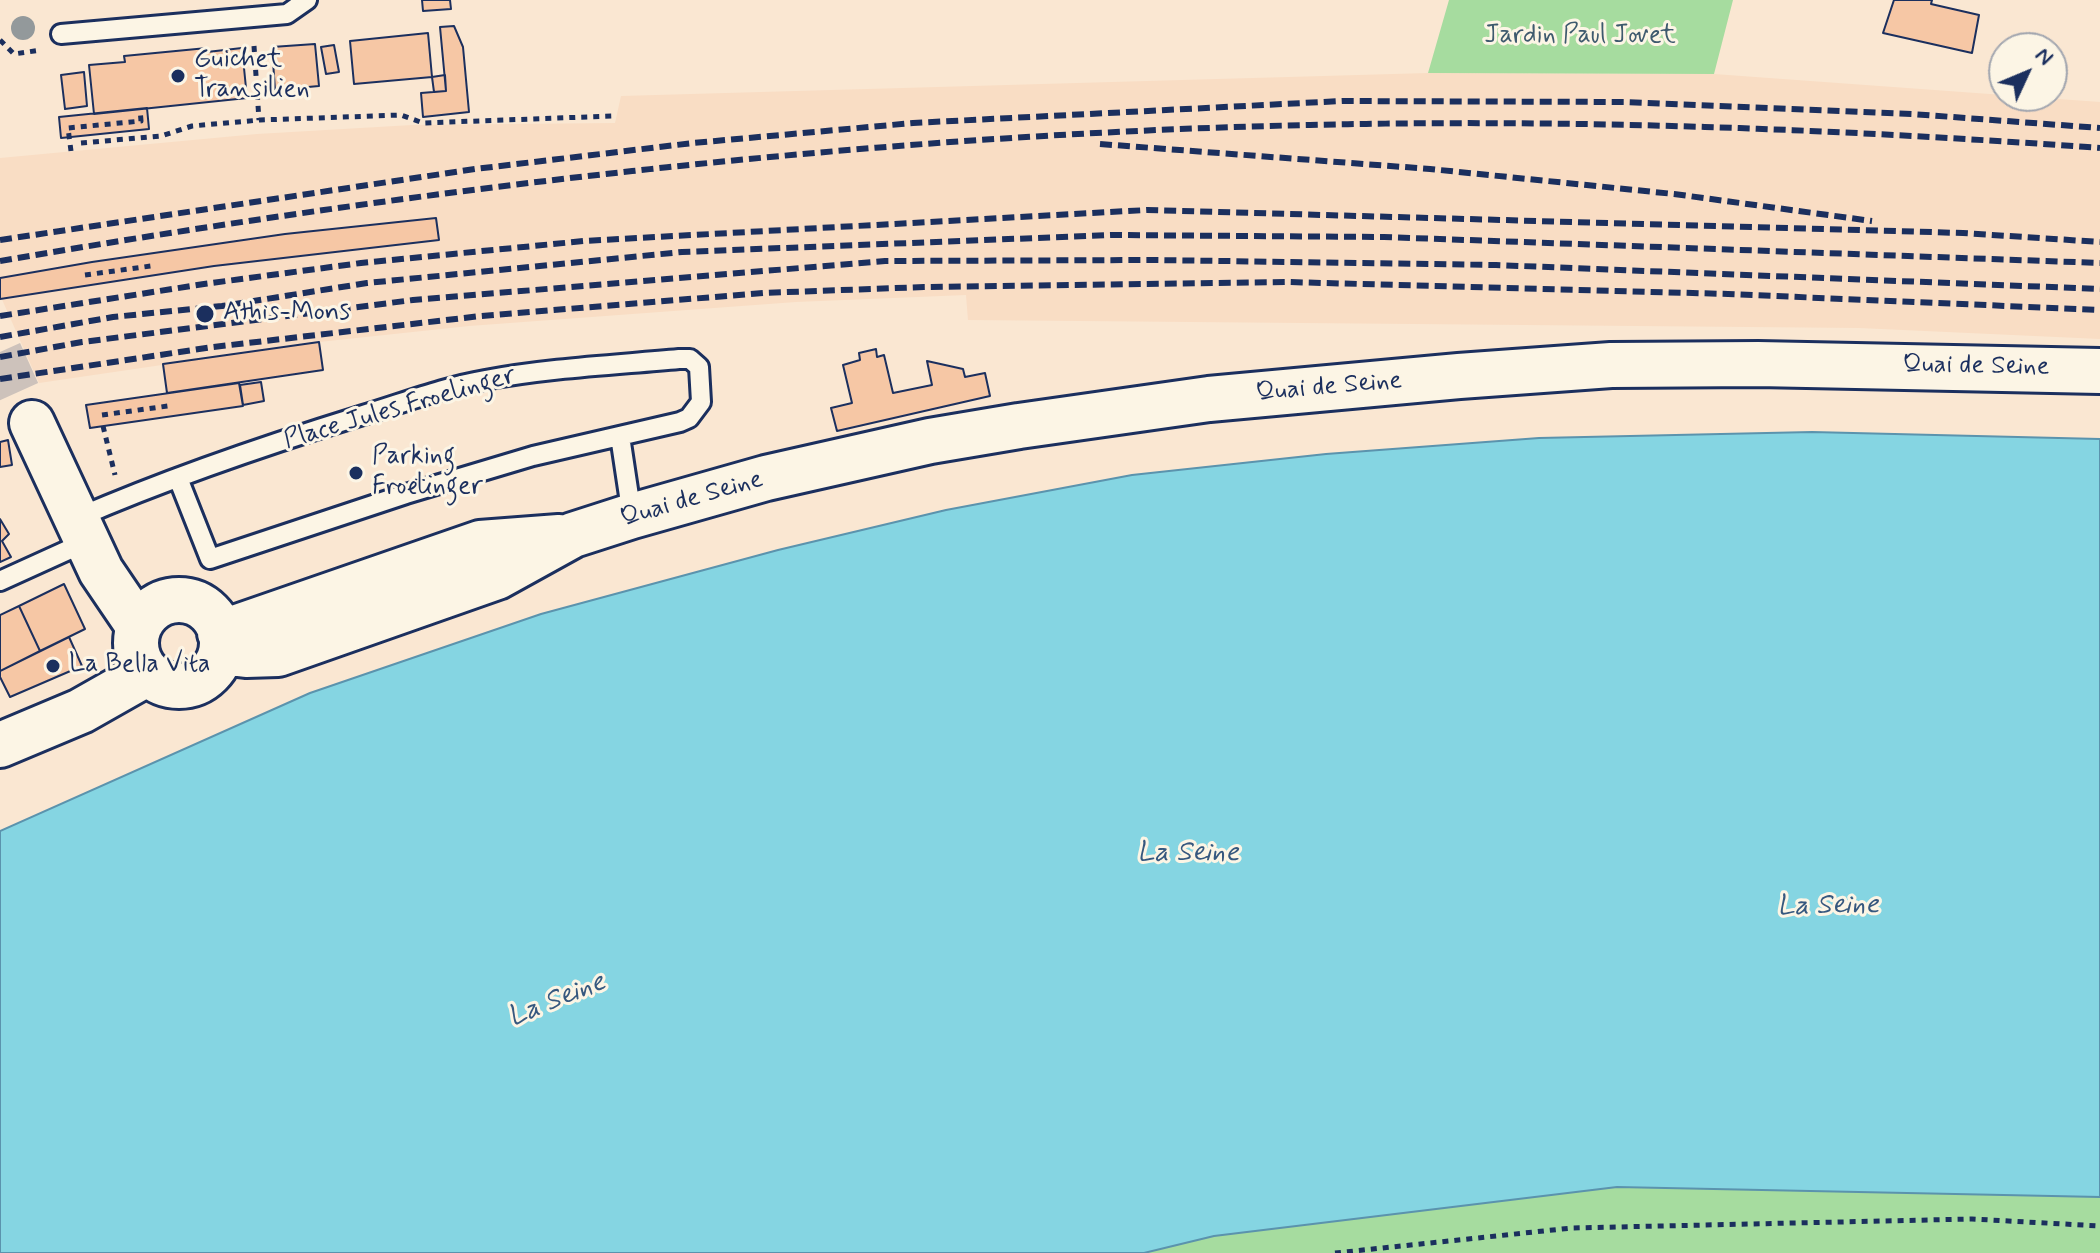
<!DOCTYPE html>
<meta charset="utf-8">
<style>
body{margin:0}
#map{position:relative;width:2100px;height:1253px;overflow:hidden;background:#fae7d2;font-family:Mynerve,sans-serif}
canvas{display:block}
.north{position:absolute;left:1988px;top:32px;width:80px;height:80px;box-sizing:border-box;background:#fcf5e5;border:2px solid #a2a6af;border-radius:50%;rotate:46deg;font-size:22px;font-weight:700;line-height:32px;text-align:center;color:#1b2f5e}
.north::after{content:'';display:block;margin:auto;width:28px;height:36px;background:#1b2f5e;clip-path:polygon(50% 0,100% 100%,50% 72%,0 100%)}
</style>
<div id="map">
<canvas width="2100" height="1253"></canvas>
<div class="north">N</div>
</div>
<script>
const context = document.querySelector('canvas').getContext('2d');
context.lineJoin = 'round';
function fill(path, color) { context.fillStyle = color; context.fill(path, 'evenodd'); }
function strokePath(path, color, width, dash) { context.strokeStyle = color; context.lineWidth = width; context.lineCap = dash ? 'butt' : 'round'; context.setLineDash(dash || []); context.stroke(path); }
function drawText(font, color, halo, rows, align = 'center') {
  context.font = font + ' Mynerve,sans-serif'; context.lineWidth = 6; context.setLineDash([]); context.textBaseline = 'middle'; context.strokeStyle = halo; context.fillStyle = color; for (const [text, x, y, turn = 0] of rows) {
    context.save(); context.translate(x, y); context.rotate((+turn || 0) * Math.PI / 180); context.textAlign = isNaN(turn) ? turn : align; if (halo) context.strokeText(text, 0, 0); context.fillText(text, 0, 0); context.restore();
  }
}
fill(new Path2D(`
 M 1428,73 L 1714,74 L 2100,102 L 2100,339 L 1859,328 L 968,320 L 966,295 L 796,302 L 469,326 L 319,342 L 39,383 L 0,295 L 0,158 L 257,134 L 412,125 L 615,123 L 621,96 Z`), '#f9ddc4');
fill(new Path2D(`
 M 1449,0 L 1733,0 L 1714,74 L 1428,73 Z
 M 1617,1187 L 2100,1197 L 2100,1253 L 1144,1253 L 1214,1236 Z`), '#a6dc9f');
const water = new Path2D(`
 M 1812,432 L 2100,439 L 2100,1197 L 1617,1187 L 1214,1236 L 1144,1253 L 0,1253 L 0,831 L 310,693 L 541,614 L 778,550 L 946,510 L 1132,475 L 1326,454 L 1539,438 Z`);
fill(water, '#85d5e2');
strokePath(water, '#5b93ad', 2);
const building = new Path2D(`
 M 422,0 L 450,0 L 451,9 L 423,11 Z
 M 1894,0 L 1932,0 L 1931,4 L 1979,15 L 1972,53 L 1883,33 Z
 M 454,26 L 463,47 L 469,112 L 423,117 L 421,93 L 446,91 L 440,27 Z
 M 428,33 L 432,77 L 354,84 L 350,41 Z
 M 315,44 L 319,86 L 275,90 L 272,47 Z
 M 334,45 L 339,72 L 326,74 L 321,47 Z
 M 207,48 L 207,52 L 242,48 L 247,98 L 94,114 L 89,65 L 125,62 L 124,56 Z
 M 84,72 L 87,106 L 65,109 L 61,75 Z
 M 445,75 L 446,91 L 434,92 L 432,77 Z
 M 147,108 L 149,129 L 61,138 L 59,117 Z
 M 436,218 L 439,240 L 214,266 L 0,299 L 0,278 L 92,262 L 285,234 Z
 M 319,342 L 323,370 L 167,393 L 163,364 Z
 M 876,349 L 877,357 L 884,355 L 893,393 L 932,385 L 927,361 L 963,369 L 965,377 L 985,373 L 990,396 L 837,431 L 831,408 L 852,403 L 843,365 L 860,360 L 859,353 Z
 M 261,382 L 264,401 L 243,405 L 240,385 Z
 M 239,383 L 243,406 L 90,428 L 86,405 Z
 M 8,440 L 12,465 L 0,467 L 0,442 Z
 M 0,519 L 9,534 L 2,541 L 11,557 L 0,562 Z
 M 64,584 L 85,629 L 40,651 L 19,606 Z
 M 19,606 L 40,651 L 0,671 L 0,615 Z
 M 69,637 L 82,666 L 10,697 L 0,677 L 0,671 Z`);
fill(building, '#f6c7a5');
strokePath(building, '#1b2f5e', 2);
strokePath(new Path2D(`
 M 0,352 L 32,423`), '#cdc2bb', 44, [44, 22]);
const lane = new Path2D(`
 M 61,34 L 287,14 L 307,0
 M 620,436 L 632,516
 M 77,518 C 169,478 266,445 363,415 C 403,403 444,387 485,380 C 549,368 614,365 679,359 L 690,359 L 699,367 L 701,402 L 689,418 L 680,422 L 533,456 L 406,494 L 210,559 L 178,478
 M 0,581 L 88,541`);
const secondary = new Path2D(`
 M 32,423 L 101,571 L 139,627
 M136 643a43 43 0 1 1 86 0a43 43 0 1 1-86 0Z
 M 220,633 L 480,543 L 559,537
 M 221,652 L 246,655 L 278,654 L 497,577 L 573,535 L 632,516 L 766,478 L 930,441 L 1019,426 L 1209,399 L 1459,376 L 1611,365 L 1758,364 L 2100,371
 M 0,745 L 81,711 L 148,673`);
strokePath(lane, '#1b2f5e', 24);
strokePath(secondary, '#1b2f5e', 50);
strokePath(new Path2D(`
 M 0,40 L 14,54 L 41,50
 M 254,46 L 259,120
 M 81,143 L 161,136 L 192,126 L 260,120 L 401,115 L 423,123 L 613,116
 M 71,151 L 68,128 L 141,121 L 140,109
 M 85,275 L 151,266
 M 102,415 L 168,406
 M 103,426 L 115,475
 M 1335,1253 L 1572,1228 L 1972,1219 L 2100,1226`), '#1b2f5e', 5, [6, 6]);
strokePath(lane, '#fcf5e5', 18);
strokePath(secondary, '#fcf5e5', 44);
strokePath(new Path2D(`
 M 1100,144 L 1430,169 L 1674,194 L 1872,221
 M 0,240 L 475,169 L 693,143 L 913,123 L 1342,101 L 1626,102 L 1912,114 L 2100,128
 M 0,261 C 448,184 904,131 1359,124 C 1606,120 1853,130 2100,148
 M 0,316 L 204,284 L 361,263 L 584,241 L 1147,210 L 1963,233 L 2100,242
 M 0,337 L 113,317 L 222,306 L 367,283 L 682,252 L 1112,235 L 1384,237 L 2100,263
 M 0,357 L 82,342 L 413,300 L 885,261 L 1154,260 L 1496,265 L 2100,289
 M 0,379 L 213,347 L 481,316 L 763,293 L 924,287 L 1288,282 L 1728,294 L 2100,310`), '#1b2f5e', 6, [12, 6]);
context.fillStyle = '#93999b';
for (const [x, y] of [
 [23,28]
]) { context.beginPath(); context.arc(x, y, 12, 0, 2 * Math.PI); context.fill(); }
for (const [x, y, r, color] of [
 [178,76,8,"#1b2f5e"],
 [205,314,10,"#1b2f5e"],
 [356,473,8,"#1b2f5e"],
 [53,666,8,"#1b2f5e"]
]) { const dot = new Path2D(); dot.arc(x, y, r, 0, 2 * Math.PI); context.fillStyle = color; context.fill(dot); strokePath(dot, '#fcf5e5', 3); }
drawText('26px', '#3e5a6e', '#fcf5e5', [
 ["Jardin Paul Jovet",1580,37]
]);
drawText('26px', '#1b2f5e', '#fcf5e5', [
 ["Guichet",194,61],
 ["Transilien",194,91],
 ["Athis-Mons",223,314],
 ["Parking",372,458],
 ["Froëlinger",372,488],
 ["La Bella Vita",69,666]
], 'left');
drawText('26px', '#1b2f5e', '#fcf5e5', [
 ["Quai de Seine",1976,367,1],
 ["Quai de Seine",1329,388,-5],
 ["Place Jules Froelinger",400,409,-16],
 ["Quai de Seine",692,500,-16]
]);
drawText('italic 28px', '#36587f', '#fcf5e5', [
 ["La Seine",1188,854],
 ["La Seine",1828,907,-1],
 ["La Seine",557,1001,-22]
]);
</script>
